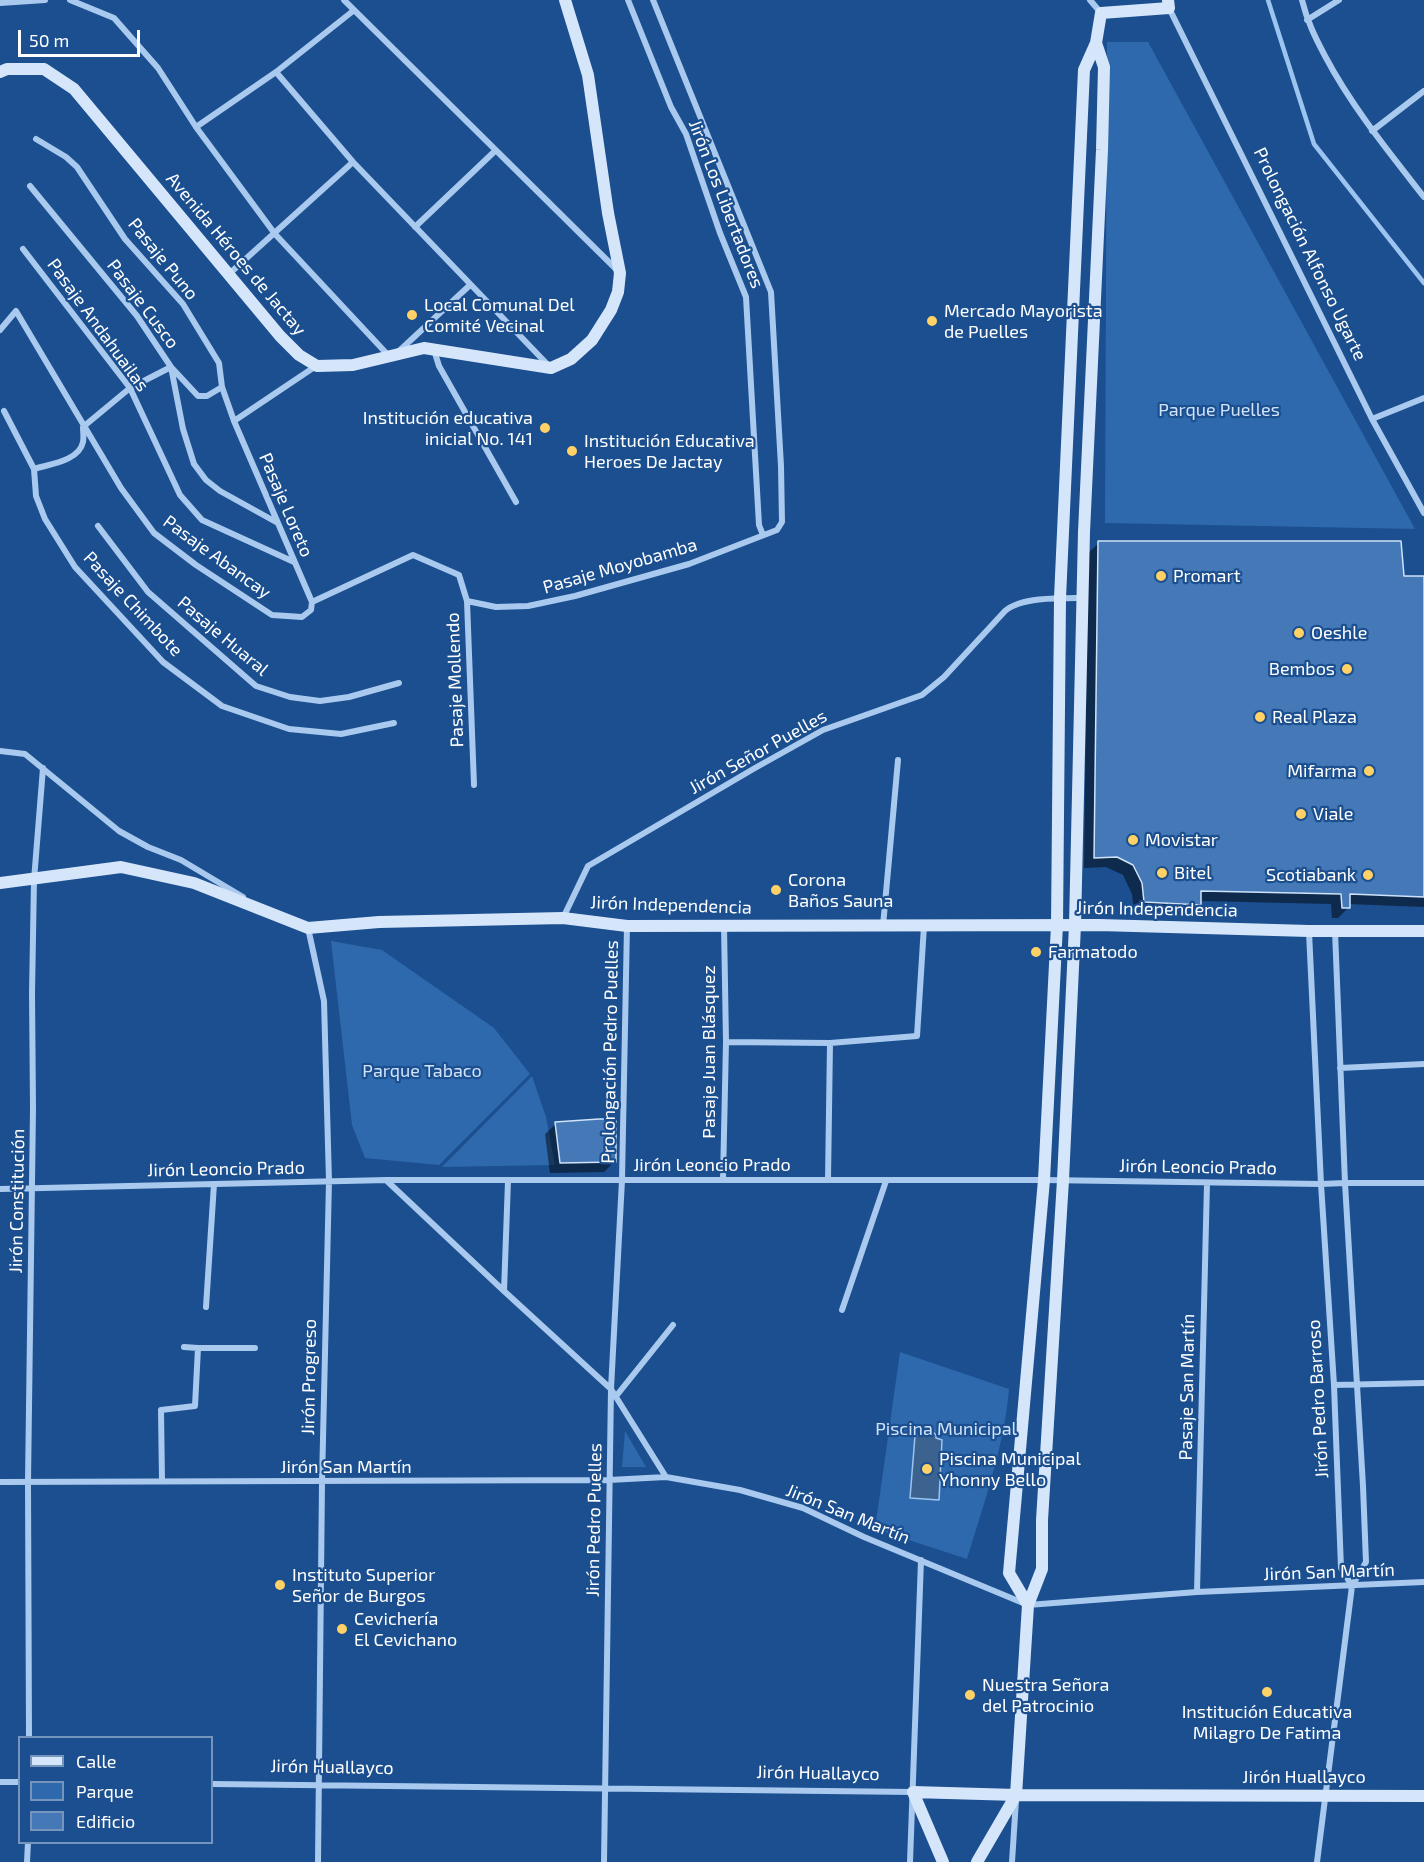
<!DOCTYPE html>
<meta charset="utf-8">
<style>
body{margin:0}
#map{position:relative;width:1424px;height:1862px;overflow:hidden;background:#1b4f8f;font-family:"Exo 2",sans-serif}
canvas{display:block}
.legend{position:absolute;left:18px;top:1736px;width:195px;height:108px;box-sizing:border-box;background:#1b4f8f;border:2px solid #7695bc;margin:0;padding:8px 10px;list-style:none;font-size:18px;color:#fff}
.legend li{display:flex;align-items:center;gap:12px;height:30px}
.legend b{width:30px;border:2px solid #7695bc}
.scale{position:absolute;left:18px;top:30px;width:122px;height:27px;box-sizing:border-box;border:3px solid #fff;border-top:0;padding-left:8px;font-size:18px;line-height:21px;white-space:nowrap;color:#fff;-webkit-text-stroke:4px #1b4f8f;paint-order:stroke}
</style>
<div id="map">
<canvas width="1424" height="1862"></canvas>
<ul class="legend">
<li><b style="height:8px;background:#d6e6fa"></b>Calle</li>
<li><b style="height:16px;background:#2e69ad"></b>Parque</li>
<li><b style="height:16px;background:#4478b7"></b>Edificio</li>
</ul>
<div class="scale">50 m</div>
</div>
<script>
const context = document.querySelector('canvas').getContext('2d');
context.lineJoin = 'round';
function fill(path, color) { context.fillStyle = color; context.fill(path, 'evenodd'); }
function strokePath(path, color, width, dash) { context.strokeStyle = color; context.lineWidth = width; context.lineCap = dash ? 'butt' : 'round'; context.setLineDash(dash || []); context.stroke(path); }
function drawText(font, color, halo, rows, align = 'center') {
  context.font = font + ' "Exo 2",sans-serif'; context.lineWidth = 4.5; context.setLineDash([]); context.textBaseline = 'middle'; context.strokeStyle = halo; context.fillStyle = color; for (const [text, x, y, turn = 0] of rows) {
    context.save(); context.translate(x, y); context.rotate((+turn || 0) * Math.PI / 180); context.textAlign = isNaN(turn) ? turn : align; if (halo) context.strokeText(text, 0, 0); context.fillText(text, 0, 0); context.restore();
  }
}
fill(new Path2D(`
 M 1107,42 L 1148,42 L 1415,529 L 1105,523 Z
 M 331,941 L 382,950 L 494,1028 L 530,1074 L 439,1165 L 365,1158 L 352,1125 Z
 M 532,1076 L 546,1117 L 555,1165 L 442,1167 Z
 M 900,1352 L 1009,1389 C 1004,1447 984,1503 967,1559 L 875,1529 Z
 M 625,1431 L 646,1467 L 622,1467 Z`), '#2e69ad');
const water = new Path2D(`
 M 932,1431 L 936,1435 L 936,1438 L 942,1440 L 939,1500 L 910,1498 L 915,1436 Z`);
fill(water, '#3c6290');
strokePath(water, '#9cc4f0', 1.5);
fill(new Path2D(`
 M 1099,543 L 1402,578 L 1424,578 L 1424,907 L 1348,904 L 1349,907 L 1338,918 L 1332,918 L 1331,904 L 1199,901 L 1199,904 L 1189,915 L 1134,912 L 1132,894 L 1123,875 L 1106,867 L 1084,868 L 1088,553 Z
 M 556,1124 L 614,1162 L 604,1172 L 550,1173 L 545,1134 Z`), '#0007');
strokePath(new Path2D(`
 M 1268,0 L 1314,144 L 1424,283`), '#9cc4f0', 4.5);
const building = new Path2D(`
 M 1098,541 L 1401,541 L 1404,576 L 1424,576 L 1424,897 L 1350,894 L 1350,908 L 1342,908 L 1341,894 L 1201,891 L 1201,905 L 1144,902 L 1142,883 L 1133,865 L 1117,857 L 1094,858 Z
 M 599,1119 L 616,1119 L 616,1162 L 560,1163 L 555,1122 Z`);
fill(building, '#4478b7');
strokePath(building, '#cfe3fa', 1.5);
strokePath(new Path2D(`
 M 70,0 L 114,18 L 158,68 L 196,127 L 275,234 L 388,355
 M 344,0 L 617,270
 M 628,0 L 671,107 L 686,134 L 720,233 L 746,297 L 759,525 L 763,535
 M 1090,0 L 1101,13
 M 1302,0 C 1307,21 1315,37 1325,56 C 1352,107 1388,151 1424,197
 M 0,3 L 45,0
 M 1169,8 L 1372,419 L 1424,513
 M 1307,20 L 1339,0
 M 276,72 L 353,162 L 548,365
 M 196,127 L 276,72 L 353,11
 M 1372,131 L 1424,91
 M 36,139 L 66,157 L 77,167 L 125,239 L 183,304 L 219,363 L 222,387 L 234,421 L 312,602
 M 30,186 L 137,316 L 171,367 L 183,429 L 194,464 L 206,480 L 220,491 L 276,522
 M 415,227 L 495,151
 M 23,249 L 130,388 L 180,495 L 202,520 L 294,562
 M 229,274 L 353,162
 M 0,330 L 16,311 L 121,488 L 154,533 L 196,565 L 272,615 L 302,617 L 311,610 L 312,602
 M 434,350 L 439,366 L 516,502
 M 398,352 L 470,285
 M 4,411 L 34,469 L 36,496 L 45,519 L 75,567 L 163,662 L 222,706 L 289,729 L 341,734 L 394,723
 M 1372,419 L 1424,398
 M 234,421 L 316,366
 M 34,469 C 50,464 79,461 83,442 C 84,437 83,432 83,427 L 130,388 L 171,367 L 198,396 L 207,396 L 222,387
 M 98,526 L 148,592 L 256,686 L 290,697 L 320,701 L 349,697 L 399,683
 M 467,601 L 496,607 L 528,606 L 575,596 L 689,564 L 777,530 L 782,522 L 781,466 L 771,292 L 653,0
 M 312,602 L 413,555 L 459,575 L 467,601 L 474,785
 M 0,751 L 25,754 L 119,831 L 148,847 L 181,860 L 243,897
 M 563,918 L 588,866 L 755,768 L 823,730 L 922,695 L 944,677 L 1005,611 C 1021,597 1061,598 1082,598
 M 883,926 L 898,760
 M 308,928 L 324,1001 L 329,1181 L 322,1482 L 318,1862
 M 1335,931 L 1345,1183 L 1363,1486 L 1366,1562 L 1352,1586
 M 1309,932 L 1321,1184 L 1334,1385 L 1341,1568 L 1352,1586 L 1317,1862
 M 726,1042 L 830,1043 L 917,1036 L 924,926
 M 1340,1068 L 1424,1064
 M 723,1179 L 726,1042 L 724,926
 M 828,1180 L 830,1043
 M 387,1181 L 504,1291 L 611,1389 L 666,1477
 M 0,1189 L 387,1180 L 1044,1180 L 1321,1184 L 1345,1183 L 1424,1183
 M 504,1291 L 508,1181
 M 206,1307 L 214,1184
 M 842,1310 L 886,1181
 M 184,1347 L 198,1348 L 255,1348
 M 1334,1385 L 1424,1383
 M 617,1395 L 673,1325
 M 162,1481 L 161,1410 L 195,1406 L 198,1348
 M 0,1482 L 609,1480 L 666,1477 L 740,1490 L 803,1508 L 864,1537 L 1028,1605 L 1197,1592 L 1424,1582
 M 1197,1592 L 1207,1183
 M 29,1738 L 28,1482 L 33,1108 L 32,993 L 34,880 L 43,768
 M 0,1782 L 20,1782
 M 212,1784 L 913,1792
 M 27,1862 L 28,1842
 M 604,1862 L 611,1389 L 622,1180 L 627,926
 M 910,1862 L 921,1560
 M 1012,1862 L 1016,1800`), '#a9c9ee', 6);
strokePath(new Path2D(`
 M 0,72 L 7,69 L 44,69 L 74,89 L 280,336 L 299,355 L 317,366 L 353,365 L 424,348 L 551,368 L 571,359 L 592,340 L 611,310 L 618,292 L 620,273 L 608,213 L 588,75 L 565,0
 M 0,883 L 121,867 L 194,883 L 308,928 L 379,922 L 563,918 L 627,926 L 1099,925 L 1309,931 L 1424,931
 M 1028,1605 L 1009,1573 L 1044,1180 L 1057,925 L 1060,598 L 1084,70 L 1096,43 L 1101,13 L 1169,8 L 1168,0
 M 943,1862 L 913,1792 L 1016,1795 L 1424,1796
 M 977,1862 L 1016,1795 L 1028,1605 L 1042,1569 L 1042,1520 L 1063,1180 L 1075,925 L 1084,532 L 1102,150 L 1104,67 L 1096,43`), '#d6e6fa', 12);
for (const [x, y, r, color] of [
 [412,315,6,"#ffd166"],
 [932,321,6,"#ffd166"],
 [545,428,6,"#ffd166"],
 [572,451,6,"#ffd166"],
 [1161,576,6,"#ffd166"],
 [1299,633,6,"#ffd166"],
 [1347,669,6,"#ffd166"],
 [1260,717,6,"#ffd166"],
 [1369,771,6,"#ffd166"],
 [1301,814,6,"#ffd166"],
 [1133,840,6,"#ffd166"],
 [1162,873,6,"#ffd166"],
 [1368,875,6,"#ffd166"],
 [776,890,6,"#ffd166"],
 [1036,952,6,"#ffd166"],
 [927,1469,6,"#ffd166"],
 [280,1585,6,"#ffd166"],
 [342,1629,6,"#ffd166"],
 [1267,1692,6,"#ffd166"],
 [970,1695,6,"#ffd166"]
]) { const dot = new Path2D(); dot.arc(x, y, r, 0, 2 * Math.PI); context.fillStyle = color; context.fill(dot); strokePath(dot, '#1b4f8f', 2); }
drawText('18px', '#fff', '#1b4f8f', [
 ["Jirón Los Libertadores",726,204,69],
 ["Avenida Héroes de Jactay",236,254,50],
 ["Prolongación Alfonso Ugarte",1310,254,64],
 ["Pasaje Puno",163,259,51],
 ["Pasaje Cusco",143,304,53],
 ["Pasaje Andahuailas",98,325,54],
 ["Pasaje Loreto",286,505,67],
 ["Pasaje Abancay",217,557,36],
 ["Pasaje Moyobamba",620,566,-16],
 ["Pasaje Chimbote",133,604,47],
 ["Pasaje Huaral",223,636,40],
 ["Pasaje Mollendo",455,680,-92],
 ["Jirón Señor Puelles",758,752,-29],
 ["Jirón Independencia",671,905,2],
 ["Jirón Independencia",1157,909,1],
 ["Prolongación Pedro Puelles",610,1052,-89],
 ["Pasaje Juan Blásquez",709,1052,-90],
 ["Jirón Leoncio Prado",712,1165],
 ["Jirón Leoncio Prado",1198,1167,1],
 ["Jirón Leoncio Prado",226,1169,-1],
 ["Jirón Constitución",17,1201,-89],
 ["Jirón Progreso",309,1377,-89],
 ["Pasaje San Martín",1187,1387,-89],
 ["Jirón Pedro Barroso",1318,1399,-93],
 ["Jirón San Martín",346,1467],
 ["Jirón San Martín",848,1514,22],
 ["Jirón Pedro Puelles",594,1520,-89],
 ["Jirón San Martín",1329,1572,-2],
 ["Jirón Huallayco",332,1767,1],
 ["Jirón Huallayco",818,1773,1],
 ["Jirón Huallayco",1304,1777]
]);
drawText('18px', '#fff', '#1b4f8f', [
 ["Local Comunal Del",424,305],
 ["Comité Vecinal",424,326],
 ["Mercado Mayorista",944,311],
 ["de Puelles",944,332],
 ["Institución educativa",533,418,"right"],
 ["inicial No. 141",533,439,"right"],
 ["Institución Educativa",584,441],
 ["Heroes De Jactay",584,462],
 ["Promart",1173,576],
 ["Oeshle",1311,633],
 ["Bembos",1335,669,"right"],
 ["Real Plaza",1272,717],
 ["Mifarma",1357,771,"right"],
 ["Viale",1313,814],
 ["Movistar",1145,840],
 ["Bitel",1174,873],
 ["Scotiabank",1356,875,"right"],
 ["Corona",788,880],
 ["Baños Sauna",788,901],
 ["Farmatodo",1048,952],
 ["Piscina Municipal",939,1459],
 ["Yhonny Bello",939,1480],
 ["Instituto Superior",292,1575],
 ["Señor de Burgos",292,1596],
 ["Cevichería",354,1619],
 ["El Cevichano",354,1640],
 ["Nuestra Señora",982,1685],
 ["del Patrocinio",982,1706],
 ["Institución Educativa",1267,1712,"center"],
 ["Milagro De Fatima",1267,1733,"center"]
], 'left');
drawText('18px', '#cfe3fa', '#1b4f8f', [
 ["Parque Puelles",1219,410],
 ["Parque Tabaco",422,1071],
 ["Piscina Municipal",946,1429]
]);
</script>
